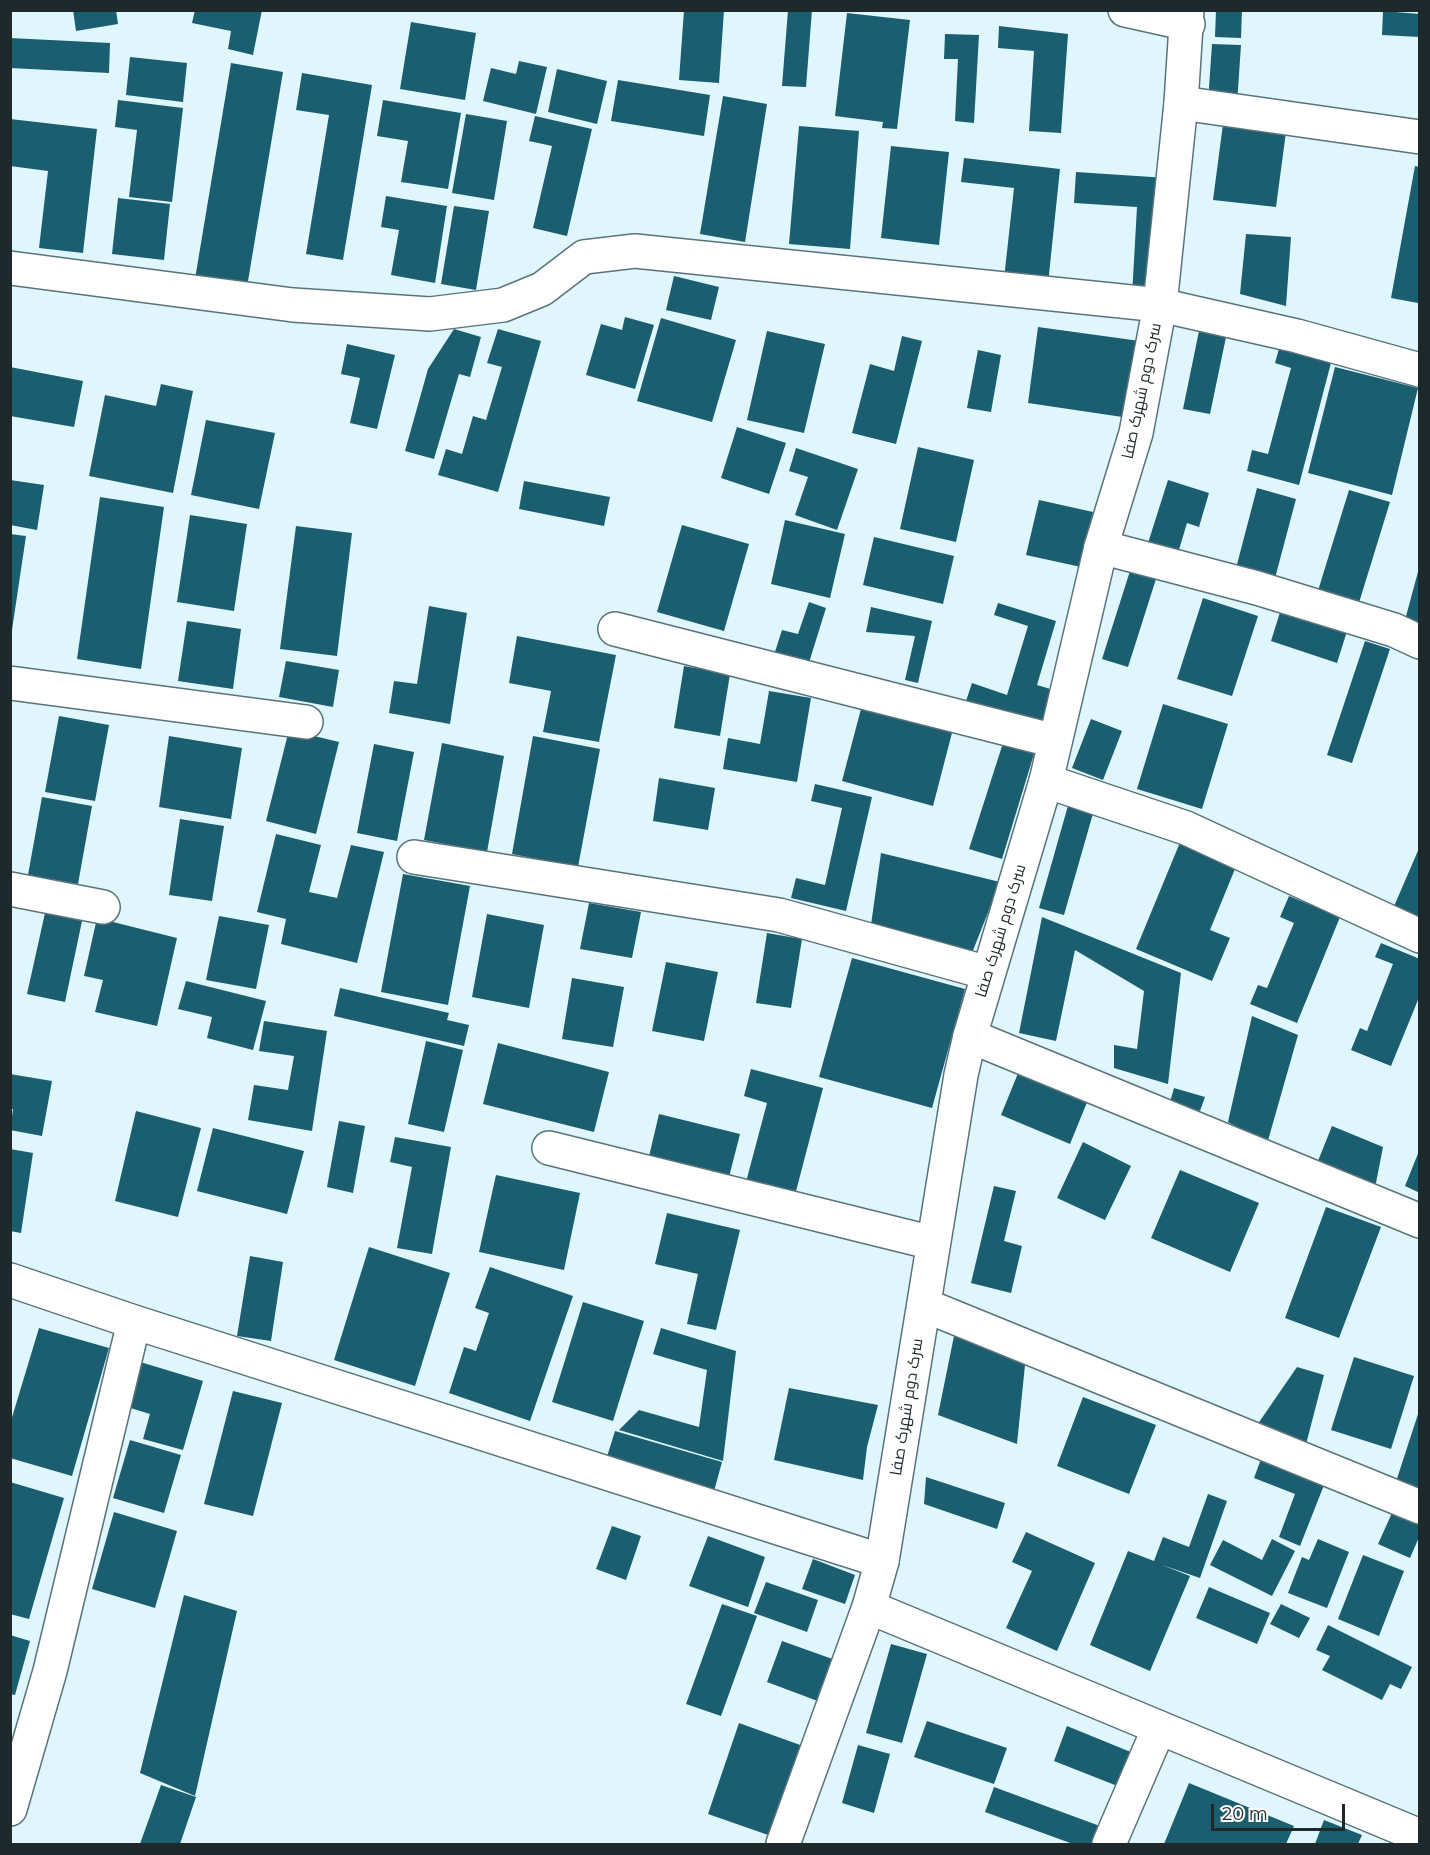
<!DOCTYPE html>
<meta charset="utf-8">
<style>
body{margin:0}
#map{position:relative;width:1430px;height:1855px;overflow:hidden;background:#dff6fd;font-family:Montserrat,sans-serif}
canvas{display:block}
.frame{position:absolute;inset:0;border:12px solid #1e292c;pointer-events:none}
.scale{position:absolute;left:1211px;top:1804px;width:134px;height:27px;box-sizing:border-box;border:3px solid #1e292c;border-top:0;padding-left:8px;font-size:18px;line-height:21px;white-space:nowrap;color:#1e292c;-webkit-text-stroke:4px #fff;paint-order:stroke}
</style>
<div id="map">
<canvas width="1430" height="1855"></canvas>
<div class="frame"></div>
<div class="scale">20 m</div>
</div>
<script>
const context = document.querySelector('canvas').getContext('2d');
context.lineJoin = 'round';
function fill(path, color) { context.fillStyle = color; context.fill(path, 'evenodd'); }
function strokePath(path, color, width, dash) { context.strokeStyle = color; context.lineWidth = width; context.lineCap = dash ? 'butt' : 'round'; context.setLineDash(dash || []); context.stroke(path); }
function drawText(font, color, halo, rows, align = 'center') {
  context.font = font + ' Montserrat,Cairo,sans-serif'; context.lineWidth = 6; context.setLineDash([]); context.textBaseline = 'middle'; context.strokeStyle = halo; context.fillStyle = color; for (const [text, x, y, turn = 0] of rows) {
    context.save(); context.translate(x, y); context.rotate((+turn || 0) * Math.PI / 180); context.textAlign = isNaN(turn) ? turn : align; if (halo) context.strokeText(text, 0, 0); context.fillText(text, 0, 0); context.restore();
  }
}
fill(new Path2D(`
 M 73,10 L 116,10 L 118,24 L 76,31 Z
 M 195,10 L 262,10 L 253,55 L 228,49 L 231,31 L 192,23 Z
 M 684,10 L 724,10 L 719,83 L 679,80 Z
 M 788,10 L 812,10 L 806,87 L 782,86 Z
 M 1216,10 L 1242,10 L 1241,38 L 1215,37 Z
 M 1383,11 L 1420,14 L 1420,37 L 1382,35 Z
 M 847,13 L 910,20 L 897,129 L 882,128 L 883,122 L 835,116 Z
 M 411,22 L 476,33 L 465,100 L 400,89 Z
 M 999,26 L 1068,34 L 1061,133 L 1029,131 L 1034,51 L 998,48 Z
 M 945,34 L 979,35 L 974,123 L 955,121 L 958,59 L 944,59 Z
 M 10,38 L 110,43 L 109,73 L 10,68 Z
 M 1212,44 L 1241,45 L 1237,104 L 1208,102 Z
 M 130,57 L 187,63 L 183,102 L 126,95 Z
 M 519,61 L 547,67 L 536,114 L 483,101 L 491,68 L 516,74 Z
 M 231,63 L 283,72 L 247,287 L 195,279 Z
 M 557,69 L 607,81 L 597,124 L 548,112 Z
 M 302,73 L 372,85 L 343,260 L 306,254 L 329,115 L 296,110 Z
 M 618,80 L 710,95 L 704,136 L 611,121 Z
 M 723,96 L 767,104 L 745,242 L 700,234 Z
 M 118,100 L 183,108 L 172,202 L 129,197 L 137,130 L 115,127 Z
 M 383,100 L 461,113 L 448,189 L 401,182 L 408,141 L 377,136 Z
 M 466,114 L 507,121 L 494,200 L 452,193 Z
 M 535,116 L 592,129 L 567,236 L 533,228 L 552,146 L 529,141 Z
 M 10,119 L 97,129 L 83,253 L 39,248 L 48,171 L 10,166 Z
 M 1223,124 L 1286,132 L 1276,207 L 1213,200 Z
 M 799,126 L 859,131 L 850,249 L 789,244 Z
 M 891,146 L 949,152 L 939,245 L 881,238 Z
 M 964,158 L 1060,169 L 1048,284 L 1004,279 L 1014,188 L 961,182 Z
 M 1415,166 L 1420,167 L 1418,303 L 1391,298 Z
 M 1076,172 L 1167,178 L 1160,298 L 1132,296 L 1137,207 L 1074,203 Z
 M 386,196 L 447,206 L 435,283 L 391,275 L 399,230 L 381,227 Z
 M 118,198 L 170,204 L 164,260 L 112,254 Z
 M 454,206 L 489,211 L 476,290 L 441,284 Z
 M 1246,234 L 1291,237 L 1286,306 L 1240,294 Z
 M 674,276 L 719,287 L 711,320 L 666,310 Z
 M 625,317 L 654,325 L 635,389 L 586,375 L 601,324 L 622,330 Z
 M 661,318 L 736,340 L 712,422 L 637,401 Z
 M 1038,327 L 1147,342 L 1136,419 L 1028,403 Z
 M 454,329 L 481,337 L 470,377 L 459,374 L 434,459 L 405,451 L 428,369 Z
 M 498,329 L 541,341 L 498,492 L 438,475 L 446,449 L 462,454 L 473,416 L 486,420 L 502,367 L 487,363 Z
 M 767,331 L 825,344 L 804,433 L 747,420 Z
 M 1199,331 L 1226,337 L 1210,414 L 1183,409 Z
 M 902,336 L 922,341 L 896,444 L 852,433 L 870,364 L 894,371 Z
 M 347,344 L 395,355 L 377,429 L 350,423 L 360,378 L 341,374 Z
 M 1280,345 L 1332,359 L 1299,485 L 1247,471 L 1252,450 L 1268,454 L 1291,368 L 1275,363 Z
 M 978,350 L 1001,355 L 991,412 L 967,408 Z
 M 10,367 L 83,381 L 74,427 L 10,416 Z
 M 1335,367 L 1418,388 L 1392,495 L 1308,473 Z
 M 161,384 L 193,391 L 173,493 L 89,476 L 105,395 L 156,406 Z
 M 206,420 L 275,433 L 259,509 L 191,495 Z
 M 737,427 L 786,443 L 769,494 L 721,478 Z
 M 918,447 L 974,460 L 956,542 L 900,529 Z
 M 796,448 L 858,469 L 837,530 L 795,515 L 808,477 L 789,471 Z
 M 10,480 L 44,485 L 37,530 L 10,525 Z
 M 1168,480 L 1209,493 L 1199,527 L 1187,523 L 1178,553 L 1148,543 Z
 M 524,481 L 610,497 L 604,526 L 519,509 Z
 M 1257,488 L 1296,499 L 1274,582 L 1235,572 Z
 M 1349,490 L 1390,502 L 1358,606 L 1317,594 Z
 M 100,497 L 164,507 L 141,669 L 77,659 Z
 M 1039,500 L 1093,512 L 1081,567 L 1026,555 Z
 M 190,515 L 247,524 L 234,611 L 177,602 Z
 M 785,520 L 845,534 L 830,598 L 771,584 Z
 M 682,525 L 749,544 L 724,631 L 657,612 Z
 M 296,526 L 352,533 L 337,656 L 280,649 Z
 M 10,534 L 26,536 L 12,630 L 10,630 Z
 M 874,537 L 954,556 L 943,604 L 863,585 Z
 M 1419,568 L 1420,568 L 1420,627 L 1405,620 Z
 M 1130,571 L 1156,579 L 1128,667 L 1102,659 Z
 M 1203,598 L 1258,616 L 1232,696 L 1177,679 Z
 M 809,602 L 826,608 L 807,669 L 773,658 L 782,630 L 798,634 Z
 M 998,603 L 1056,621 L 1037,685 L 1057,691 L 1046,729 L 965,704 L 972,683 L 1007,695 L 1028,626 L 994,615 Z
 M 429,606 L 467,613 L 450,724 L 389,713 L 394,681 L 417,684 Z
 M 1282,606 L 1348,628 L 1337,663 L 1271,641 Z
 M 871,607 L 932,621 L 918,683 L 905,680 L 915,636 L 866,632 Z
 M 187,621 L 241,629 L 233,689 L 178,681 Z
 M 517,636 L 616,655 L 599,742 L 543,732 L 551,691 L 509,683 Z
 M 1365,641 L 1390,649 L 1352,763 L 1327,755 Z
 M 286,661 L 339,670 L 333,707 L 279,697 Z
 M 684,666 L 730,674 L 720,736 L 674,728 Z
 M 769,691 L 811,698 L 797,782 L 723,769 L 728,738 L 760,744 Z
 M 1163,704 L 1228,724 L 1202,809 L 1137,789 Z
 M 862,705 L 953,729 L 933,806 L 842,781 Z
 M 59,716 L 109,725 L 95,801 L 45,792 Z
 M 1091,719 L 1122,731 L 1103,780 L 1072,768 Z
 M 289,730 L 339,742 L 316,834 L 266,821 Z
 M 169,736 L 242,748 L 231,819 L 159,807 Z
 M 533,736 L 600,749 L 578,867 L 512,854 Z
 M 442,743 L 504,756 L 487,852 L 424,840 Z
 M 1003,743 L 1034,754 L 1002,859 L 969,849 Z
 M 374,744 L 414,752 L 397,841 L 357,833 Z
 M 659,778 L 715,788 L 708,830 L 653,821 Z
 M 815,784 L 872,797 L 846,911 L 791,898 L 796,878 L 825,885 L 842,808 L 811,801 Z
 M 1071,795 L 1096,803 L 1064,915 L 1039,908 Z
 M 42,797 L 92,806 L 78,884 L 28,875 Z
 M 180,819 L 224,826 L 212,901 L 169,895 Z
 M 276,834 L 321,845 L 309,892 L 337,898 L 351,845 L 384,852 L 357,963 L 281,944 L 286,919 L 257,912 Z
 M 1181,840 L 1237,864 L 1210,930 L 1230,938 L 1212,981 L 1136,949 Z
 M 1420,846 L 1418,894 L 1420,894 L 1420,924 L 1392,911 Z
 M 881,853 L 1000,882 L 972,953 L 871,925 Z
 M 403,874 L 470,886 L 448,1005 L 381,992 Z
 M 1289,896 L 1340,917 L 1297,1023 L 1250,1004 L 1258,985 L 1267,988 L 1294,923 L 1280,917 Z
 M 589,903 L 641,912 L 632,958 L 580,949 Z
 M 45,913 L 82,921 L 65,1002 L 27,994 Z
 M 487,914 L 544,925 L 529,1008 L 472,997 Z
 M 219,916 L 269,925 L 256,989 L 206,980 Z
 M 1042,917 L 1181,973 L 1168,1084 L 1114,1068 L 1114,1045 L 1137,1049 L 1144,991 L 1075,950 L 1056,1041 L 1019,1033 Z
 M 97,918 L 177,938 L 157,1026 L 95,1012 L 103,980 L 84,976 Z
 M 767,933 L 802,939 L 791,1008 L 756,1003 Z
 M 1381,943 L 1420,959 L 1420,995 L 1391,1066 L 1351,1050 L 1360,1028 L 1367,1031 L 1393,964 L 1375,957 Z
 M 852,958 L 965,989 L 932,1108 L 819,1077 Z
 M 666,962 L 718,972 L 704,1041 L 652,1031 Z
 M 572,978 L 624,987 L 613,1047 L 562,1039 Z
 M 186,981 L 266,1001 L 253,1050 L 207,1038 L 212,1017 L 178,1009 Z
 M 340,988 L 449,1013 L 447,1020 L 469,1025 L 464,1046 L 334,1016 Z
 M 1252,1016 L 1298,1035 L 1267,1144 L 1228,1122 Z
 M 264,1021 L 327,1031 L 312,1131 L 248,1120 L 254,1085 L 288,1090 L 294,1056 L 259,1051 Z
 M 426,1041 L 463,1050 L 444,1132 L 408,1124 Z
 M 498,1043 L 609,1072 L 594,1132 L 483,1104 Z
 M 1021,1066 L 1090,1095 L 1070,1144 L 1001,1115 Z
 M 751,1069 L 823,1088 L 795,1195 L 746,1182 L 767,1103 L 744,1096 Z
 M 10,1074 L 52,1081 L 42,1136 L 10,1130 L 13,1109 L 10,1109 Z
 M 1174,1088 L 1205,1097 L 1200,1111 L 1170,1102 Z
 M 136,1111 L 201,1128 L 178,1217 L 115,1201 Z
 M 659,1114 L 740,1134 L 727,1185 L 647,1165 Z
 M 339,1121 L 365,1126 L 353,1193 L 327,1187 Z
 M 1332,1126 L 1383,1147 L 1375,1188 L 1316,1166 Z
 M 213,1128 L 304,1151 L 287,1214 L 197,1191 Z
 M 395,1137 L 451,1147 L 432,1254 L 397,1248 L 412,1167 L 390,1162 Z
 M 1083,1142 L 1131,1166 L 1105,1220 L 1057,1198 Z
 M 10,1149 L 33,1153 L 21,1233 L 10,1231 Z
 M 1419,1151 L 1420,1151 L 1420,1193 L 1405,1186 Z
 M 1180,1170 L 1259,1203 L 1230,1272 L 1151,1238 Z
 M 496,1175 L 580,1193 L 564,1270 L 479,1252 Z
 M 994,1186 L 1016,1191 L 1004,1241 L 1022,1246 L 1011,1293 L 971,1283 Z
 M 1326,1207 L 1381,1227 L 1339,1338 L 1285,1318 Z
 M 667,1213 L 740,1230 L 716,1330 L 687,1324 L 698,1274 L 655,1264 Z
 M 369,1247 L 450,1273 L 415,1386 L 334,1360 Z
 M 250,1256 L 283,1262 L 271,1341 L 237,1336 Z
 M 490,1267 L 573,1296 L 530,1421 L 449,1393 L 464,1347 L 476,1351 L 489,1313 L 475,1308 Z
 M 583,1302 L 644,1321 L 613,1421 L 552,1402 Z
 M 956,1326 L 1026,1355 L 1017,1444 L 938,1415 Z
 M 39,1328 L 109,1348 L 72,1476 L 10,1458 L 10,1424 Z
 M 661,1328 L 736,1351 L 723,1461 L 619,1430 L 639,1410 L 699,1427 L 707,1370 L 653,1354 Z
 M 1354,1357 L 1414,1376 L 1391,1449 L 1331,1430 Z
 M 137,1361 L 203,1381 L 183,1450 L 143,1439 L 150,1414 L 124,1406 Z
 M 1297,1367 L 1324,1375 L 1304,1452 L 1253,1431 Z
 M 789,1388 L 878,1405 L 867,1447 L 863,1480 L 774,1460 Z
 M 233,1391 L 282,1403 L 253,1516 L 204,1504 Z
 M 1083,1397 L 1156,1425 L 1129,1494 L 1057,1466 Z
 M 1419,1411 L 1420,1411 L 1420,1500 L 1393,1491 Z
 M 615,1431 L 722,1462 L 713,1495 L 605,1463 Z
 M 130,1440 L 181,1455 L 164,1513 L 113,1498 Z
 M 1261,1459 L 1324,1485 L 1300,1546 L 1279,1537 L 1295,1494 L 1254,1478 Z
 M 926,1477 L 1005,1503 L 997,1529 L 924,1504 Z
 M 10,1482 L 64,1498 L 29,1619 L 10,1614 Z
 M 1208,1494 L 1227,1501 L 1200,1578 L 1162,1565 L 1190,1576 L 1150,1671 L 1090,1645 L 1128,1551 L 1154,1561 L 1163,1537 L 1189,1547 Z
 M 114,1512 L 177,1531 L 155,1608 L 92,1589 Z
 M 1392,1513 L 1420,1525 L 1420,1535 L 1410,1558 L 1378,1544 Z
 M 612,1526 L 641,1536 L 626,1580 L 596,1569 Z
 M 1026,1532 L 1095,1563 L 1057,1651 L 1006,1628 L 1032,1571 L 1012,1562 Z
 M 708,1536 L 765,1557 L 748,1607 L 689,1586 Z
 M 1272,1539 L 1295,1551 L 1272,1596 L 1210,1565 L 1223,1540 L 1262,1560 Z
 M 1318,1539 L 1349,1552 L 1327,1608 L 1288,1593 L 1302,1557 L 1309,1560 Z
 M 1363,1555 L 1404,1571 L 1379,1636 L 1338,1619 Z
 M 813,1559 L 855,1575 L 845,1604 L 802,1589 Z
 M 766,1582 L 818,1600 L 807,1632 L 754,1613 Z
 M 1209,1587 L 1270,1613 L 1257,1644 L 1196,1618 Z
 M 184,1595 L 237,1611 L 195,1796 L 140,1773 Z
 M 722,1604 L 757,1616 L 721,1716 L 686,1704 Z
 M 1281,1604 L 1310,1618 L 1299,1638 L 1270,1624 Z
 M 1328,1625 L 1412,1667 L 1401,1689 L 1390,1684 L 1382,1700 L 1322,1670 L 1330,1656 L 1316,1650 Z
 M 10,1635 L 30,1641 L 15,1695 L 10,1694 Z
 M 782,1641 L 838,1661 L 823,1703 L 767,1682 Z
 M 891,1644 L 927,1654 L 902,1743 L 866,1733 Z
 M 927,1721 L 1007,1748 L 994,1784 L 914,1757 Z
 M 739,1723 L 803,1746 L 771,1836 L 708,1814 Z
 M 1067,1726 L 1138,1755 L 1125,1789 L 1054,1761 Z
 M 858,1745 L 890,1754 L 874,1813 L 842,1803 Z
 M 1189,1783 L 1294,1826 L 1286,1844 L 1164,1844 Z
 M 161,1785 L 196,1797 L 180,1844 L 140,1844 Z
 M 994,1787 L 1108,1829 L 1102,1844 L 1073,1844 L 985,1812 Z
 M 1324,1820 L 1362,1835 L 1358,1844 L 1315,1844 Z`), '#1a5e70');
const minor = new Path2D(`
 M 1125,10 L 1188,24
 M 1181,103 L 1420,137
 M 10,268 L 293,305 L 430,314 L 503,305 L 542,289 L 584,257 L 635,251 L 1160,305 L 1297,336 L 1420,370
 M 1101,547 L 1257,588 L 1394,630 L 1420,642
 M 615,629 L 1055,741
 M 10,683 L 306,722
 M 1046,781 L 1186,828 L 1420,936
 M 414,857 L 779,915 L 988,973
 M 10,889 L 103,907
 M 970,1036 L 1420,1221
 M 549,1148 L 933,1243
 M 10,1280 L 134,1322 L 882,1561
 M 924,1305 L 1420,1507
 M 869,1607 L 1420,1836
 M 10,1809 L 50,1671 L 134,1322
 M 1109,1844 L 1159,1728`);
const tertiary = new Path2D(`
 M 783,1844 L 869,1607 L 882,1561 L 961,1075 L 970,1036 L 1046,781 L 1101,547 L 1136,433 L 1160,305 L 1181,103 L 1187,10`);
strokePath(minor, '#5a737b', 36);
strokePath(tertiary, '#5a737b', 36);
strokePath(minor, '#fff', 33);
strokePath(tertiary, '#fff', 33);
drawText('16px', '#1e292c', '#fff', [
 ["سرک دوم شهرک صفا",1142,391,-78],
 ["سرک دوم شهرک صفا",1001,931,-73],
 ["سرک دوم شهرک صفا",907,1407,-81]
]);
</script>
